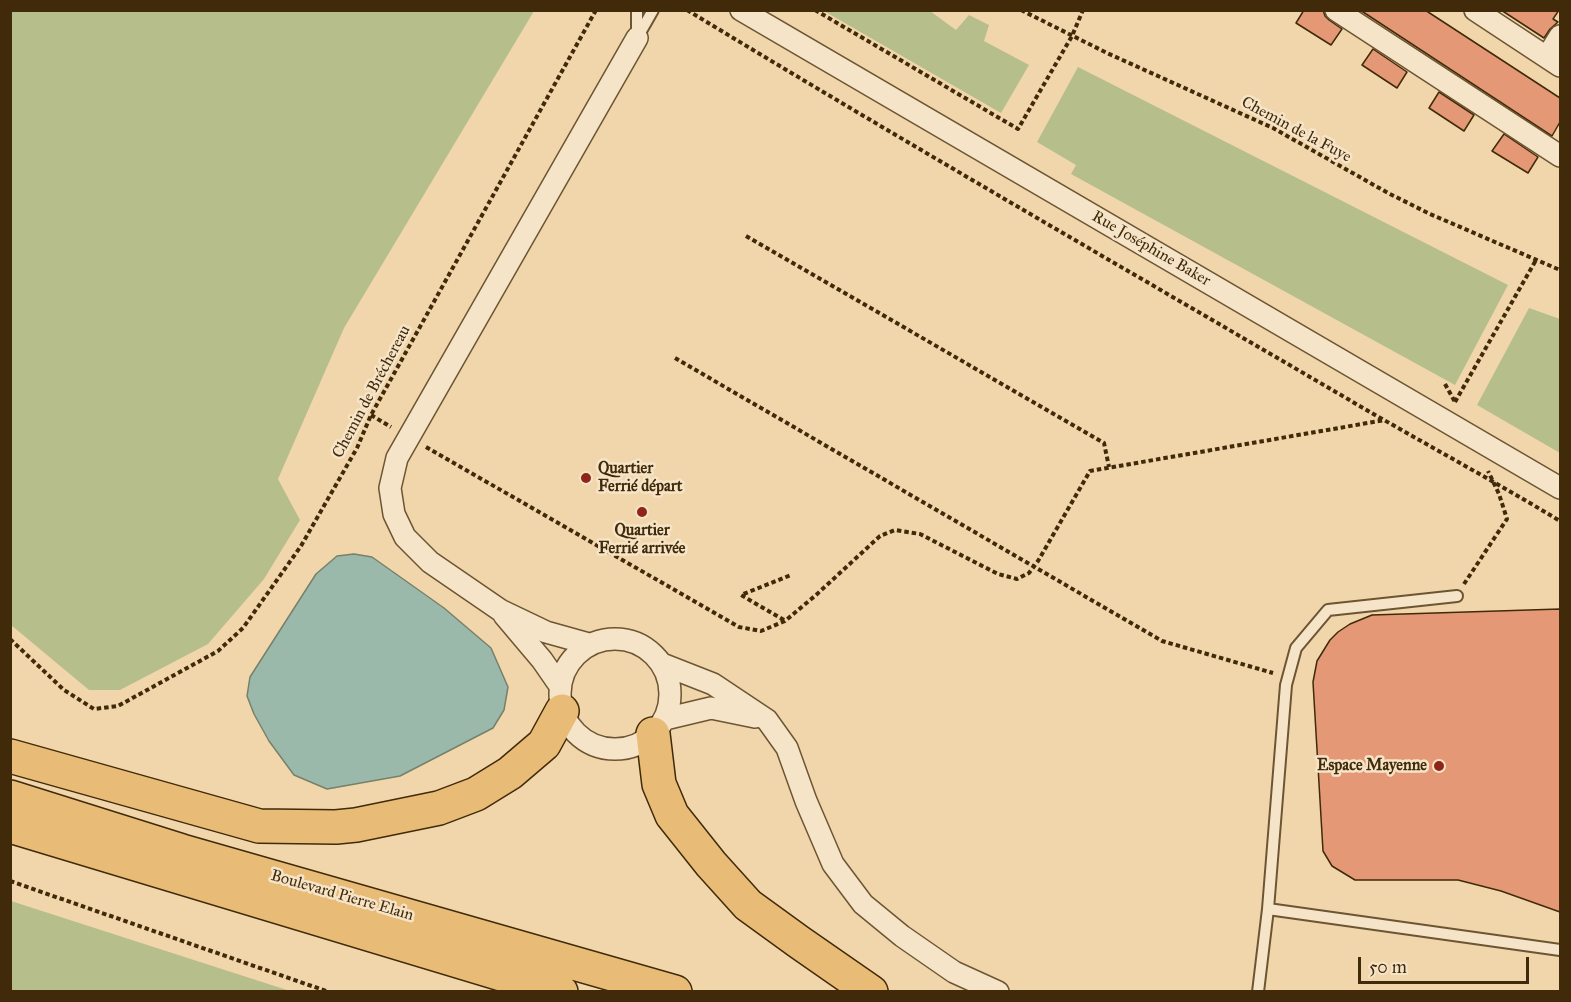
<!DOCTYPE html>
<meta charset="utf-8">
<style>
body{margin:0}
#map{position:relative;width:1571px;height:1002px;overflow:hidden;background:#f1d6ab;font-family:"IM FELL Great Primer",serif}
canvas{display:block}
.frame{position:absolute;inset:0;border:12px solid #402a09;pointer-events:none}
.scale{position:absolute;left:1358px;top:957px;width:171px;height:27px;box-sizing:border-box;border:3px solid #402a09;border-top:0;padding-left:8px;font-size:18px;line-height:21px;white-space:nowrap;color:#402a09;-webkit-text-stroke:4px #f6e4c8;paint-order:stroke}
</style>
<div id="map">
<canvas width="1571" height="1002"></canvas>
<div class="frame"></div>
<div class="scale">50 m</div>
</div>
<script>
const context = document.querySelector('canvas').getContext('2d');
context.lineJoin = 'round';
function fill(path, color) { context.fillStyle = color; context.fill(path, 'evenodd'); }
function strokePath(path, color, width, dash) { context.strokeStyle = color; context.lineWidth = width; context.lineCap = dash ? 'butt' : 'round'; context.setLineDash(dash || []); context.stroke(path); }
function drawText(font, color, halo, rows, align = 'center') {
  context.font = font + ' "IM FELL Great Primer",serif'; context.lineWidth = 5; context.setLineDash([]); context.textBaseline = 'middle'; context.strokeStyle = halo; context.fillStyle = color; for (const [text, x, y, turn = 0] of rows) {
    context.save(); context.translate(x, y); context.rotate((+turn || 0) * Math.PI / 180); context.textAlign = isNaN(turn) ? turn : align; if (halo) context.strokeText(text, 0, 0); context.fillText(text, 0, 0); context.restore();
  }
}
fill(new Path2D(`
 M 10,11 L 534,11 L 344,328 L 278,479 L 300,520 L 264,579 L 208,644 L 120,690 L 89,690 L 11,625 Z
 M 824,11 L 930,11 L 956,30 L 969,15 L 989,25 L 984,41 L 1029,65 L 1001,113 Z
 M 1078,67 L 1508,285 L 1455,385 L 1071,174 L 1076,165 L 1037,142 Z
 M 1529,308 L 1560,319 L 1560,453 L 1477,405 Z
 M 11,901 L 290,991 L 11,991 Z`), '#b6be8c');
const water = new Path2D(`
 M 354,554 L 372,557 L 444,608 L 491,648 L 508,687 L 504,710 L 493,728 L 400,776 L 327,789 L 294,775 L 269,741 L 254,714 L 247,696 L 250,677 L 316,574 L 337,556 Z`);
fill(water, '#9bb9aa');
strokePath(water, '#77806a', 1.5);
const building = new Path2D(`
 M 1304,10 L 1323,10 L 1325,16 L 1329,20 L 1342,29 L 1331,45 L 1296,23 Z
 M 1360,10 L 1425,10 L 1560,98 L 1560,122 L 1552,136 Z
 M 1501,10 L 1559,10 L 1553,19 L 1558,22 L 1550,29 L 1544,38 Z
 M 1373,49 L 1407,72 L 1397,88 L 1362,65 Z
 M 1439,92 L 1474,115 L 1464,131 L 1429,108 Z
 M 1504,134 L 1538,157 L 1528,173 L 1492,151 Z
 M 1560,609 L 1560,912 L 1501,891 L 1458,880 L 1355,880 L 1332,866 L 1323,851 L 1313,682 L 1317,661 L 1330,640 L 1338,632 L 1350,624 L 1372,615 Z`);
fill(building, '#e49875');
strokePath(building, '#402a09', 1.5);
const lane = new Path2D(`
 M 637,10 L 637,37
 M 637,38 L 653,10
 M 1457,596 L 1328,610 L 1296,648 L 1286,685 L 1268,909 L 1560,950
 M 1258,992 L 1268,909`);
const street = new Path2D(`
 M 741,10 L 1560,488
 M 1336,10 L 1560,156
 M 1475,10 L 1560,66
 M 1547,57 L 1560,36
 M 504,615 L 542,660 L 560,686
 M560 694a55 55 0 1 1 110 0a55 55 0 1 1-110 0Z
 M 589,644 L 546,632 L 500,610 L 430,562 L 405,537 L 394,514 L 390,488 L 397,458 L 637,38
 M 662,664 L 713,684 L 767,720 L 787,748 L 806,801 L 833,864 L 863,904 L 902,936 L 954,972 L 998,992
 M 665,719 L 711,708 L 755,717`);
const primary = new Path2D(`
 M 653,734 L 659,784 L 672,815 L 711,864 L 748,905 L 799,942 L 871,992
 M 10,756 L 259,826 L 336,827 L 356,825 L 439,808 L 476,794 L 510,773 L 544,744 L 562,711
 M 10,797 L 182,851 L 675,992
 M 10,826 L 561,992`);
strokePath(lane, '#6c5532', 14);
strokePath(street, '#6c5532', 24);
strokePath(primary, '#402a09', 36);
strokePath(new Path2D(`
 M 687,10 C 909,145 1134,274 1358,405 C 1425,444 1494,481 1560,521
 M 815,10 L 1018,129 L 1072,36 L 1083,10
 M 1021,10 L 1107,53 L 1273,128 L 1388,193 L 1430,214 L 1560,270
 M 746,236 L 1104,443 L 1109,467
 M 675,358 L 1162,641 L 1273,673
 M 1445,384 L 1455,402
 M 1455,402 L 1536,260
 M 371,415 L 391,427
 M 426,447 L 739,627 L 761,631 L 785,621 L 816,595 L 880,536 L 895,530 L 920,534 L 998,574 L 1017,579 L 1029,573 L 1038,561 L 1090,471 L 1385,420
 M 1464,584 L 1507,519 L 1499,494 L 1488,471
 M 784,620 L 741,595 L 791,575
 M 10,639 L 64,690 L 94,709 L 118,706 L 218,651 L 243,628 L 301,546 L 357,448 L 371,415 L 596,10
 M 10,881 L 329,992`), '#402a09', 4, [4.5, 3]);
strokePath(lane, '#f6e4c8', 10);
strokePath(street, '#f6e4c8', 21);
strokePath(primary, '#e8bb76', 33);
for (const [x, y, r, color] of [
 [586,478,6,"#8f2418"],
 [642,512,6,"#8f2418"],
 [1439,766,6,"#8f2418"]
]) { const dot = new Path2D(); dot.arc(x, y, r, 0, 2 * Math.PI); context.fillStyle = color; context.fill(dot); strokePath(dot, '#f6e4c8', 2); }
drawText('16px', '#402a09', '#f6e4c8', [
 ["Chemin de la Fuye",1296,130,28],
 ["Rue Joséphine Baker",1151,249,30],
 ["Chemin de Bréchereau",372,392,-62],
 ["Boulevard Pierre Elain",342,896,16]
]);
drawText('bold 16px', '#402a09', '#f6e4c8', [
 ["Quartier",598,469],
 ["Ferrié départ",598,487],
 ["Quartier",642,531,"center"],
 ["Ferrié arrivée",642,549,"center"],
 ["Espace Mayenne",1427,766,"right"]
], 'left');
</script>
